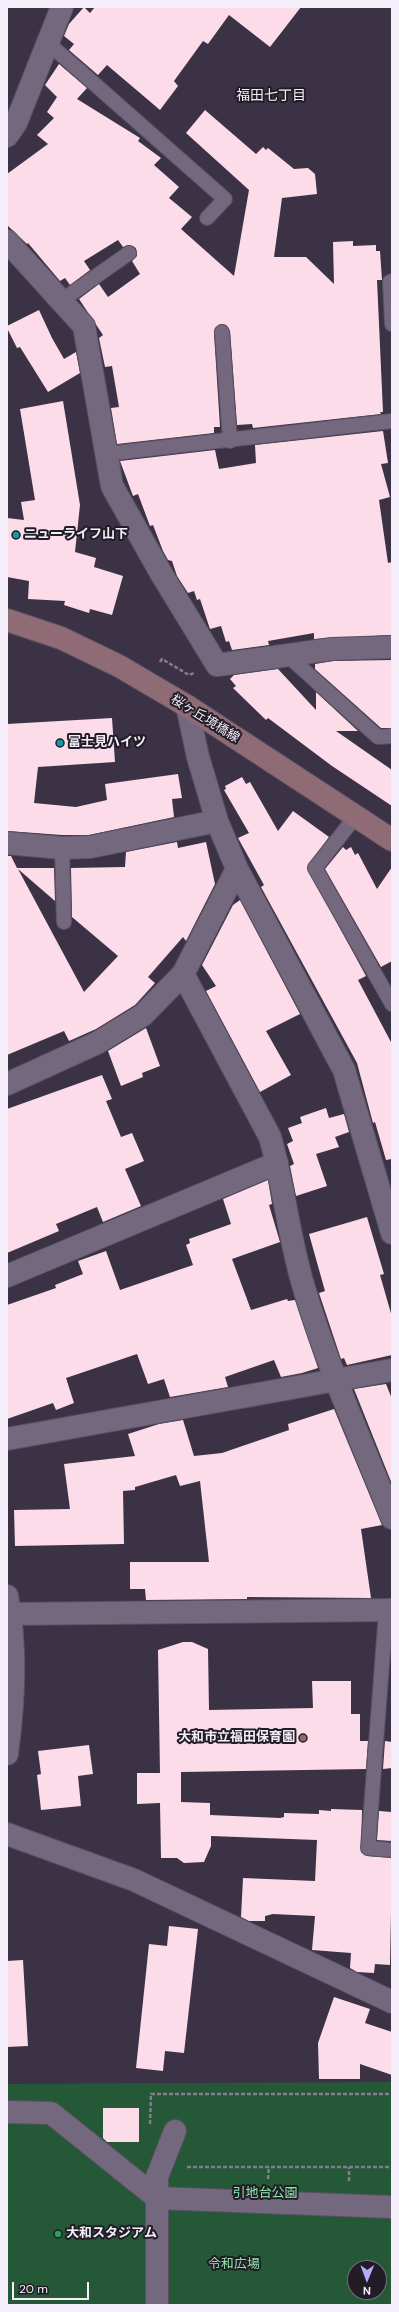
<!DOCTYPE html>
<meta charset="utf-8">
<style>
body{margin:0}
#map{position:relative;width:399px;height:2312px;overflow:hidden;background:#3c3246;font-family:"DM Sans",sans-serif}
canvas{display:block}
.frame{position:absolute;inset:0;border:8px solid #f4eefb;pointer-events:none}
.north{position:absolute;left:347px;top:2260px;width:40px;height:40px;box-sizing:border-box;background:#211c25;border:1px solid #75707b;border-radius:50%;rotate:181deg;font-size:11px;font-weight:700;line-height:16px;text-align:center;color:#f4eefb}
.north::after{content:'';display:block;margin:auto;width:14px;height:18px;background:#afaefa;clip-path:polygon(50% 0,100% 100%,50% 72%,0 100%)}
.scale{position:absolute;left:12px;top:2282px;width:77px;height:18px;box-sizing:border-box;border:2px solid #f4eefb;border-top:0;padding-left:5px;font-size:12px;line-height:14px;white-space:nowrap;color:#f4eefb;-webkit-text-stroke:3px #211c25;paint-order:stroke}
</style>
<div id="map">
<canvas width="399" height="2312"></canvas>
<div class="frame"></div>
<div class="north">N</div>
<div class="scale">20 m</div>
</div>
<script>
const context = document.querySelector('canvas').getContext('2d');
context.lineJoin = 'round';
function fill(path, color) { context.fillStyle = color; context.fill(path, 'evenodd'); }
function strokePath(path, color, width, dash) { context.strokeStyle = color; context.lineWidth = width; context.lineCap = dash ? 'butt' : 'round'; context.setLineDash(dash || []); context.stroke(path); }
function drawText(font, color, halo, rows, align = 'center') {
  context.font = font + ' "DM Sans","Noto Sans JP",sans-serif'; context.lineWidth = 4; context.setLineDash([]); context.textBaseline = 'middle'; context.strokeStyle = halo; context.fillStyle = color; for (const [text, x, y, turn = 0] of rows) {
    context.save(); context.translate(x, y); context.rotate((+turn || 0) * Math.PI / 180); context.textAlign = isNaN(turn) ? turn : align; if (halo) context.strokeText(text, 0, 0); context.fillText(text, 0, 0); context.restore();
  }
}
fill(new Path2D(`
 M 392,2082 L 392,2305 L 7,2305 L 7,2084 ZM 355,2268 L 379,2268 L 379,2292 L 355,2292 Z`), '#255837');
fill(new Path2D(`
 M 84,7 L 90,13 L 95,7 L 301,7 L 270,47 L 229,15 L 208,44 L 203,41 L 174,81 L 178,86 L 160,110 L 107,65 L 98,75 L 69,50 L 74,44 L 64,36 L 69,24 Z
 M 59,64 L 87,88 L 77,99 L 140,138 L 138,141 L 161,158 L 154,165 L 179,187 L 169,198 L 192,217 L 181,229 L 234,276 L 249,190 L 186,133 L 205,110 L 256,154 L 263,147 L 266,150 L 268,148 L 294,169 L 308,168 L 315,174 L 317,194 L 282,198 L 274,257 L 306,257 L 334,284 L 333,242 L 353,241 L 353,246 L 376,245 L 376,251 L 380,251 L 382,280 L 377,280 L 383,412 L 380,412 L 381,414 L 253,428 L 252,424 L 237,425 L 230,331 L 226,325 L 221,324 L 215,328 L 214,333 L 220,427 L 214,427 L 214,433 L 117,444 L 111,408 L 119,407 L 112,366 L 105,367 L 99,338 L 103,335 L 79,299 L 99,284 L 108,297 L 140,274 L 132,261 L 137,256 L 136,248 L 129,245 L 123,247 L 118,240 L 84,261 L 90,270 L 70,285 L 65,278 L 60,281 L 28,243 L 27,244 L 7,225 L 7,174 L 48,144 L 37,135 L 54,118 L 47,112 L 57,97 L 45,85 Z
 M 39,310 L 52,338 L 64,359 L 76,352 L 80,373 L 48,392 L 20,347 L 17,348 L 7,328 L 7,326 Z
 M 63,401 L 80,505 L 75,552 L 96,558 L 94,567 L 123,576 L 112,615 L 90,609 L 89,613 L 64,605 L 65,601 L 28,599 L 29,581 L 7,577 L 7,518 L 24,520 L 21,502 L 35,500 L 20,409 Z
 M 383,431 L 388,463 L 381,464 L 390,497 L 379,500 L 388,563 L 392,562 L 392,635 L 314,639 L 314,633 L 268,641 L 269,645 L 232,650 L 229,641 L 226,642 L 221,626 L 210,629 L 200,599 L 197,600 L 194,591 L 188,593 L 177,576 L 172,561 L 168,560 L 163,551 L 153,525 L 150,526 L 138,494 L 133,496 L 120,461 L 215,450 L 219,469 L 256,463 L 255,445 Z
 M 392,660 L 392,728 L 381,728 L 315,669 L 315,664 L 333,661 Z
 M 278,669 L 316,710 L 316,692 L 358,731 L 336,731 L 392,770 L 392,806 L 332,766 L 268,718 L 266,720 L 233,688 L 236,686 L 230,679 L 234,675 Z
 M 112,718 L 115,762 L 38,767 L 34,803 L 76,807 L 107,800 L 105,784 L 178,774 L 182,798 L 172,799 L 174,817 L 89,835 L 62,835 L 7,831 L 7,724 Z
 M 242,777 L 246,784 L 250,782 L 278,831 L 293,811 L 329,837 L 307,868 L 366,976 L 358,980 L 392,1044 L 392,1159 L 386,1160 L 375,1122 L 373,1123 L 357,1063 L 261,887 L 264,885 L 238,838 L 249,833 L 224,790 L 226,789 L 225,786 Z
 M 177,842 L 178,848 L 206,842 L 215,884 L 186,941 L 183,937 L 148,977 L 155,983 L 135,1005 L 96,1029 L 69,1041 L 64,1031 L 7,1055 L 7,856 L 11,856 L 17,868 L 54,868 L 55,901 L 18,869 L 84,992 L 118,956 L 72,917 L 71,868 L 125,867 L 126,852 Z
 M 343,847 L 346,850 L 351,847 L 355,855 L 358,853 L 377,889 L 392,867 L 392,961 L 381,967 L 325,869 Z
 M 240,900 L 300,1014 L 266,1031 L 291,1075 L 260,1092 L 206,991 L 216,986 L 202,965 L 233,905 Z
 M 146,1028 L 160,1066 L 142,1073 L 143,1077 L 121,1086 L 108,1051 Z
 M 102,1075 L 112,1099 L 106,1101 L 121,1137 L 132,1133 L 144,1161 L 125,1169 L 141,1206 L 103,1222 L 97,1207 L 56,1224 L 59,1231 L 7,1253 L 7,1109 Z
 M 326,1108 L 329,1118 L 344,1114 L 349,1132 L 335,1137 L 339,1147 L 316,1154 L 327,1186 L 296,1196 L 290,1166 L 294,1164 L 287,1144 L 293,1141 L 288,1128 L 302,1123 L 300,1117 Z
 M 268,1180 L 272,1204 L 269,1205 L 280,1242 L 232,1259 L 251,1310 L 287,1299 L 288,1301 L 295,1300 L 318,1368 L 302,1373 L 281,1377 L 274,1360 L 225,1377 L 228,1387 L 170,1397 L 164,1379 L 148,1384 L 137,1354 L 66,1378 L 74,1403 L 56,1410 L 53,1403 L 7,1419 L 7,1305 L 56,1288 L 55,1285 L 83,1274 L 78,1261 L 106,1251 L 120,1290 L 193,1265 L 186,1245 L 190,1243 L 189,1239 L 231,1224 L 223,1199 Z
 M 367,1217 L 384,1274 L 380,1275 L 392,1317 L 392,1355 L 347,1365 L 344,1358 L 341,1359 L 319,1293 L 325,1291 L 309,1234 Z
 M 386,1384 L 392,1399 L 392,1484 L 354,1389 Z
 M 334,1409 L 382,1525 L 361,1529 L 371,1598 L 247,1597 L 247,1599 L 146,1600 L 145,1589 L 130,1589 L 130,1562 L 209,1562 L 200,1481 L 180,1486 L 176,1475 L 135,1487 L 135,1490 L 123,1491 L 124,1544 L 15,1546 L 14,1510 L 70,1509 L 64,1464 L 135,1456 L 128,1434 L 159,1424 L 183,1420 L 194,1456 L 222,1453 L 289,1430 L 288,1424 Z
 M 183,1642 L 192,1642 L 208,1649 L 209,1710 L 313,1708 L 312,1681 L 351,1681 L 351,1714 L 360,1714 L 360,1741 L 368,1741 L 366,1769 L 181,1772 L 181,1802 L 210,1803 L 210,1815 L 280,1818 L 284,1817 L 284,1813 L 319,1814 L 319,1810 L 331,1811 L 331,1809 L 362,1810 L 361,1852 L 367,1856 L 392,1858 L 390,1965 L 375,1964 L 374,1973 L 357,1972 L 350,1968 L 351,1953 L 312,1950 L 315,1916 L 273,1914 L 265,1916 L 265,1921 L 249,1921 L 241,1917 L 243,1878 L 315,1881 L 317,1840 L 211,1836 L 211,1846 L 204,1862 L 184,1863 L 177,1858 L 161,1858 L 160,1803 L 137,1804 L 137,1773 L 160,1773 L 158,1650 Z
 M 385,1741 L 392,1742 L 392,1768 L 383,1769 Z
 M 89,1745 L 93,1774 L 78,1776 L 81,1806 L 41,1810 L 37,1775 L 41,1774 L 38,1751 Z
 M 379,1811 L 392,1812 L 392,1841 L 377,1840 Z
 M 169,1926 L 198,1929 L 184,2053 L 165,2051 L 163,2071 L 136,2068 L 149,1944 L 167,1946 Z
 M 23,1960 L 28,2046 L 7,2047 L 7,1961 Z
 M 334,1997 L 370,2009 L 365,2023 L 392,2032 L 392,2075 L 360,2064 L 360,2079 L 319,2079 L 318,2043 Z
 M 103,2108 L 139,2108 L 139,2142 L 107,2142 L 103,2138 Z`), '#fcdce9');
const lane = new Path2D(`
 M 48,43 L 225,199 L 207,218
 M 392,281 L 390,282 L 392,324
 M 61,301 L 129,253
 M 222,332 L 230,441
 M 105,454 L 392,421
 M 287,655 L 378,737 L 392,736
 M 356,816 L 315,868 L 392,1004
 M 62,848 L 64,922
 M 386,1612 L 368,1848 L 392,1850`);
const street = new Path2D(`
 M 7,136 L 16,123 L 62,7
 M 7,241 L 84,326 L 112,486 L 162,575 L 217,665 L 332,649 L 392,647
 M 187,706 L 198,757 L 217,821 L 237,869 L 344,1070 L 392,1233
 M 7,843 L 62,848 L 90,847 L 217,821
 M 183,974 L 270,1137 C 284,1186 289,1239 304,1288 C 327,1366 362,1442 392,1518
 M 7,1084 L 97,1043 L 143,1015 L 183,974 L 237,869
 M 7,1276 L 277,1163
 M 7,1439 L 392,1370
 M 7,1596 C 17,1648 14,1702 7,1754
 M 7,1614 L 392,1610
 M 7,1834 L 134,1880 L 392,2002
 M 7,2112 L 51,2113 L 157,2198 L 392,2207
 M 157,2305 L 157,2177 L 175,2131`);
const secondary = new Path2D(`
 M 7,620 L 61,638 L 119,666 L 187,706 L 392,840`);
strokePath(lane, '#595062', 16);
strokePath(street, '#595062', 24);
strokePath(secondary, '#595062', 24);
strokePath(new Path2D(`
 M 160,662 L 162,659 L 189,675 L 194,673
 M 150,2124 L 151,2094 L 392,2094
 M 187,2167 L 392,2167
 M 268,2179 L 269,2167
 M 349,2181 L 349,2167`), '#857d8e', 2.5, [4, 2]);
strokePath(lane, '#74687f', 14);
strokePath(street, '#74687f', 22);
strokePath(secondary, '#8f6b75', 22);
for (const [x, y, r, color] of [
 [16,535,4,"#0f9aa8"],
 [60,743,4,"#0f9aa8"],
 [303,1738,4,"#8d6e63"],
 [58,2234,4,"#2e9e5b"]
]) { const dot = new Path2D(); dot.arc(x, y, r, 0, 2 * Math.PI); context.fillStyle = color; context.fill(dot); strokePath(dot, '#211c25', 1.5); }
drawText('bold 13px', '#f4eefb', '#211c25', [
 ["ニューライフ山下",24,535],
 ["富士見ハイツ",68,743],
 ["大和市立福田保育園",295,1738,"right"],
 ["大和スタジアム",66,2234]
], 'left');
drawText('13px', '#f4eefb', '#211c25', [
 ["桜ヶ丘境橋線",205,719,32]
]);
drawText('13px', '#8ce8aa', '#211c25', [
 ["引地台公園",265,2194],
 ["令和広場",234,2265]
]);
drawText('14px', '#f4eefb', '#211c25', [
 ["福田七丁目",271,96]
]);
</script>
